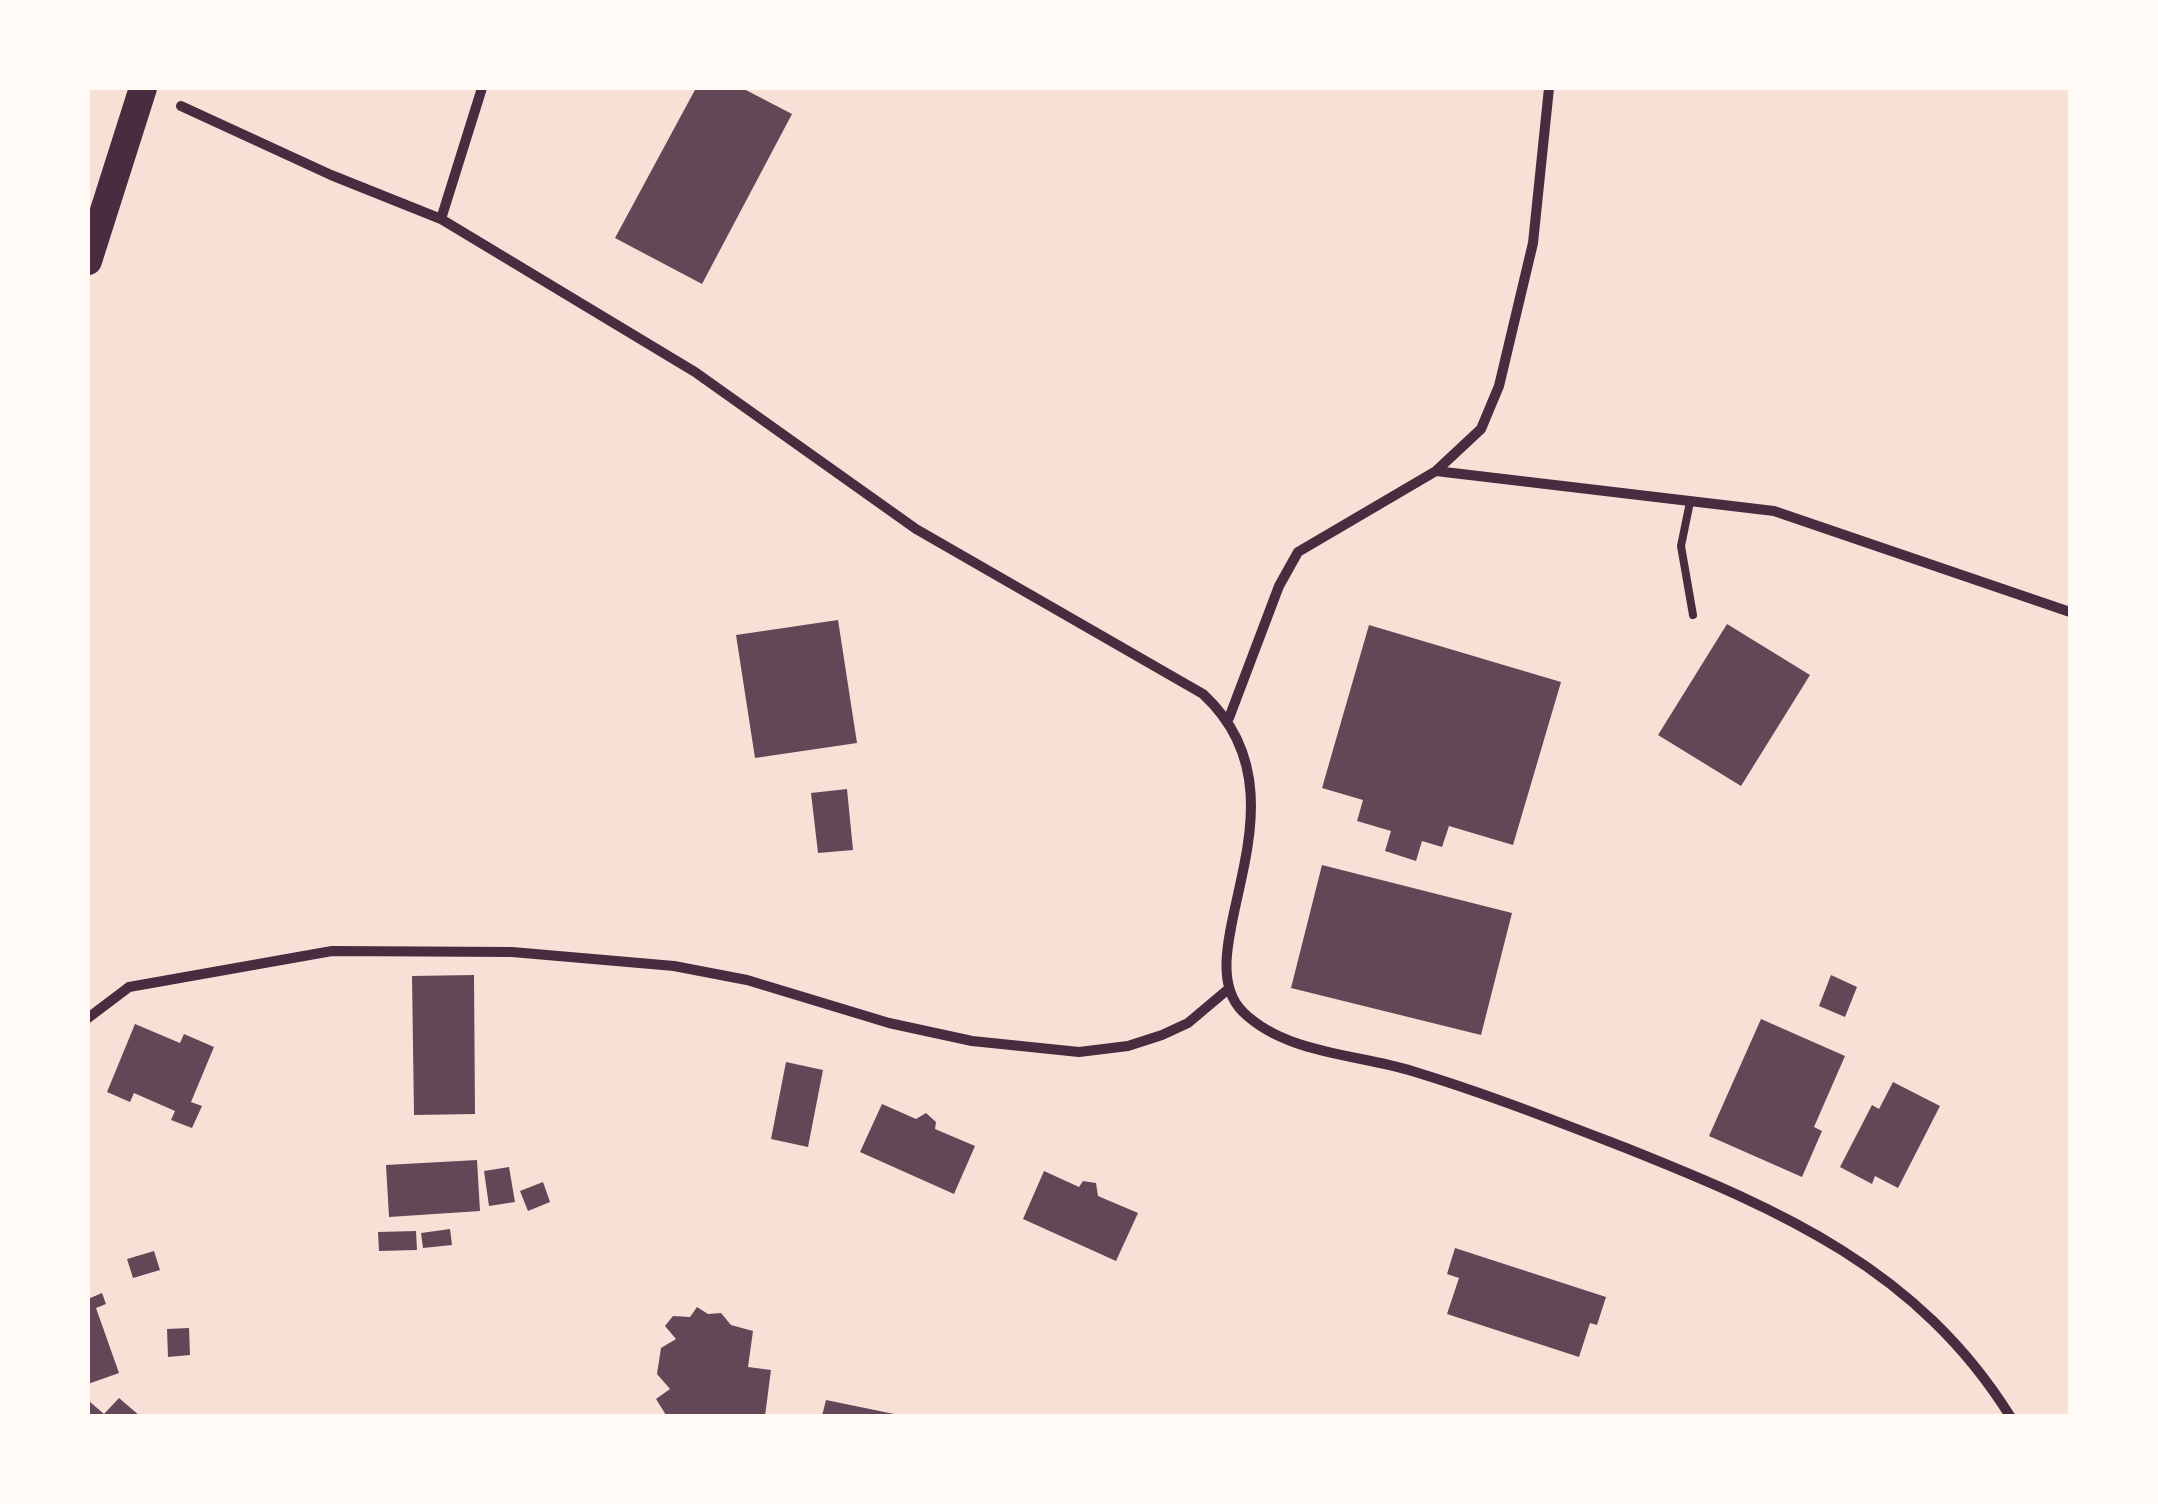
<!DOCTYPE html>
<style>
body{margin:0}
#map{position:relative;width:2158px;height:1504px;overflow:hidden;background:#f7e1d7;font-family:"Space Grotesk",sans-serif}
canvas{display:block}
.frame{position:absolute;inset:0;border:90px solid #fffaf5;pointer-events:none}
</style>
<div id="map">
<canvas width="2158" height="1504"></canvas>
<div class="frame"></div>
</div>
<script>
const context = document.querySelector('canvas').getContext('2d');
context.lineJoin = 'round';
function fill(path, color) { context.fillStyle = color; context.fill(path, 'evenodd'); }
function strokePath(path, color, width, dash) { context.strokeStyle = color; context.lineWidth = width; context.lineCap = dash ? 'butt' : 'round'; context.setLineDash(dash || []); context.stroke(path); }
fill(new Path2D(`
 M 696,88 L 742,88 L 792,114 L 702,284 L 615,238 Z
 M 838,620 L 857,743 L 755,758 L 736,635 Z
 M 1727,624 L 1810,675 L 1741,786 L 1658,735 Z
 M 1369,625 L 1561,682 L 1513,845 L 1449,826 L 1442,847 L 1422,841 L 1416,861 L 1385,851 L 1391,831 L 1357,821 L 1363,800 L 1322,788 Z
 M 847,789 L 853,850 L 818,853 L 811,793 Z
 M 1322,865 L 1512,913 L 1481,1035 L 1291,988 Z
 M 474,975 L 475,1114 L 414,1115 L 412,976 Z
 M 1831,975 L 1857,987 L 1845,1017 L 1819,1006 Z
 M 1761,1019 L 1845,1056 L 1814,1127 L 1822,1131 L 1802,1177 L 1709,1136 Z
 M 135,1024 L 180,1043 L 184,1034 L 214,1047 L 191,1102 L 202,1106 L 192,1128 L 171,1120 L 175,1111 L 134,1093 L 130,1102 L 107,1092 Z
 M 786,1062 L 823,1070 L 808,1147 L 771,1139 Z
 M 1893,1082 L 1940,1106 L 1898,1188 L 1875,1176 L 1872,1184 L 1840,1167 L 1872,1105 L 1879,1109 Z
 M 882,1104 L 916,1119 L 926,1113 L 936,1122 L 935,1129 L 975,1146 L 954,1194 L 860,1152 Z
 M 477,1160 L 480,1211 L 389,1217 L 386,1165 Z
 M 509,1167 L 515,1202 L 489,1206 L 484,1171 Z
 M 1044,1171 L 1079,1187 L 1083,1181 L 1096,1183 L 1098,1196 L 1138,1213 L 1116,1261 L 1023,1219 Z
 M 543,1182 L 550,1202 L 528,1211 L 520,1191 Z
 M 450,1229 L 452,1245 L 423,1248 L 421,1233 Z
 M 416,1231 L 417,1250 L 379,1251 L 378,1232 Z
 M 1455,1248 L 1606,1297 L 1597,1325 L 1590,1323 L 1579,1357 L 1447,1314 L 1459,1278 L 1447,1274 Z
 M 154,1251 L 160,1270 L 133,1278 L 127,1259 Z
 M 102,1293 L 106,1304 L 96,1308 L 119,1373 L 88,1384 L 88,1299 Z
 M 697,1307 L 708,1314 L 721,1313 L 731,1325 L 753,1331 L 748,1367 L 771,1370 L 765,1416 L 666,1415 L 656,1399 L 670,1389 L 657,1374 L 661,1348 L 676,1339 L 665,1326 L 673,1316 L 690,1317 Z
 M 189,1328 L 190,1355 L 168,1357 L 167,1329 Z
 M 119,1398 L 140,1416 L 88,1416 L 89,1401 L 104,1414 Z
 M 826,1400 L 899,1415 L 899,1416 L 822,1416 Z`), '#644757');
strokePath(new Path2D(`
 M 1690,502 L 1681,546 L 1693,615`), '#4a2c40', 8);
strokePath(new Path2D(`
 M 181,106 L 331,175 L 441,219 L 695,372 L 916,529 L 1203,694 C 1318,800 1182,952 1243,1012 C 1286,1054 1357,1054 1412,1071 C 1485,1093 1556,1121 1626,1148 C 1781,1210 1918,1269 2010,1416
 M 441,219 L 482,88
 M 1436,471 L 1774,511 L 2070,612
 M 1229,718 L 1279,586 L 1298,552 L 1436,471 L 1481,429 L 1499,386 L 1533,243 L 1549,88
 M 88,1018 L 129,987 L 332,951 L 512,952 L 674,966 L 747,980 L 889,1023 L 972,1041 L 1079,1052 L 1128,1046 L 1162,1035 L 1188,1023 L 1226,991`), '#4a2c40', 10);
strokePath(new Path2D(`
 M 88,261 L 143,88`), '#4a2c40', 28);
</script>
